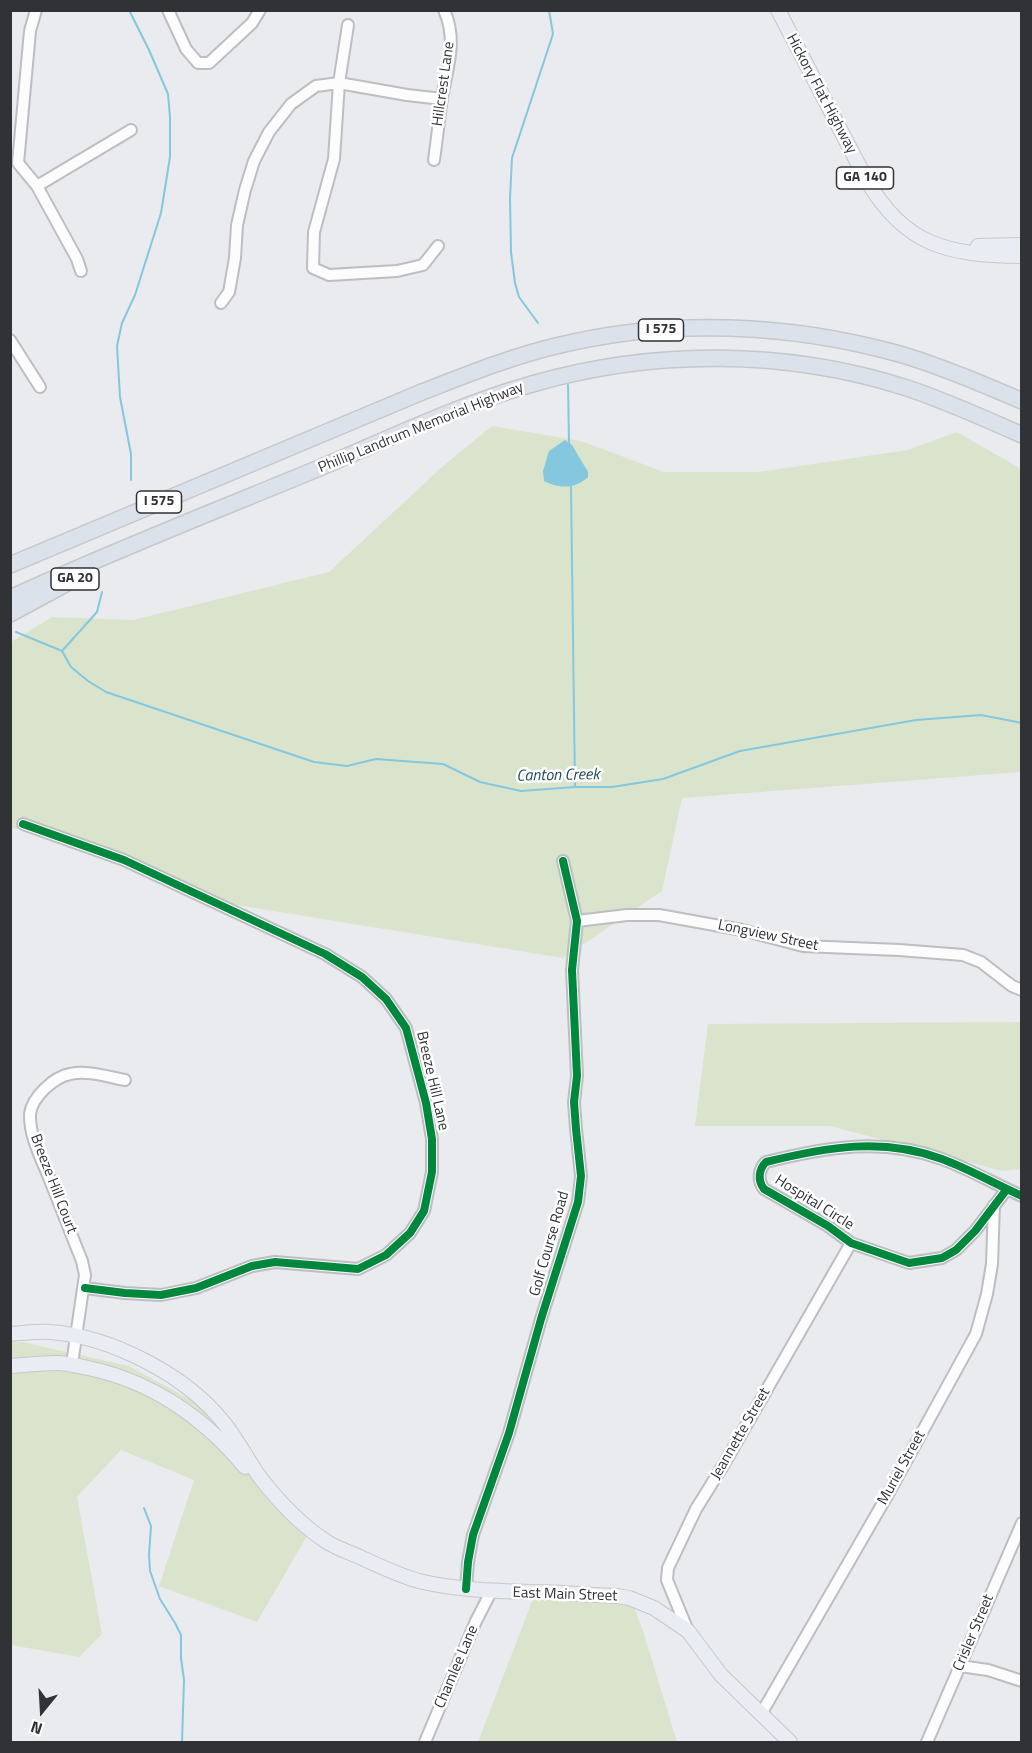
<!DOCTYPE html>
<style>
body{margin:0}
#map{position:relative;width:1032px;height:1753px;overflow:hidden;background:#e9ebef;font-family:"Titillium Web",sans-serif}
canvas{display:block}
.frame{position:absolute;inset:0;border:12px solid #313236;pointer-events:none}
.north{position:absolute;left:12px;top:1681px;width:60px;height:60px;-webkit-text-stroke:4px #fff;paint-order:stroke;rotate:198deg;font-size:16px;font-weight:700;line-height:24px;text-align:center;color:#313236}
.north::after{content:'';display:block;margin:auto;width:21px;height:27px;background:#313236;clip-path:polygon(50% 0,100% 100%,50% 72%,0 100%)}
</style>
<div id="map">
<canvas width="1032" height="1753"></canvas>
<div class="frame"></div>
<div class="north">N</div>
</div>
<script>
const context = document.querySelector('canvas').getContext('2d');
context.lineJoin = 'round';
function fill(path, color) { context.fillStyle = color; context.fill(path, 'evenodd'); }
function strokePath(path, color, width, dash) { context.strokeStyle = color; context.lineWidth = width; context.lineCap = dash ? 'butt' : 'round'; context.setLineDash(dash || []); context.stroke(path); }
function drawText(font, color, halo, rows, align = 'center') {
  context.font = font + ' "Titillium Web",sans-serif'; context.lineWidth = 5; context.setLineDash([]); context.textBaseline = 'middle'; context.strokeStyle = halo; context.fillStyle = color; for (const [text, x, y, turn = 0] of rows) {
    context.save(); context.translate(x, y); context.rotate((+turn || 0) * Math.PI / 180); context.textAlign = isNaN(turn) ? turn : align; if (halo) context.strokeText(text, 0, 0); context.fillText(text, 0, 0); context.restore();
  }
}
fill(new Path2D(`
 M 492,426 L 581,441 L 664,472 L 759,472 L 908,450 L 957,432 L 1021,469 L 1021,772 L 682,798 L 662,891 L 563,958 L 206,900 L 26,827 L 11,829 L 11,642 L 52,617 L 133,620 L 329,572 L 442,467 Z
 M 1021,1022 L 1021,1169 L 1002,1171 L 830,1126 L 695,1126 L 708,1024 Z
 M 10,1319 L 16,1343 L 22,1342 L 129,1366 L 222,1417 L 311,1529 L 257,1622 L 159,1586 L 194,1480 L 121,1450 L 77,1497 L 102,1634 L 79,1657 L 11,1645 Z
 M 536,1591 L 629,1595 L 643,1631 L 677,1742 L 478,1742 Z`), '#dae4cc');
fill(new Path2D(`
 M 565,440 L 572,445 L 588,472 L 588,477 C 575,489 560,489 544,481 L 543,471 L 549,451 Z`), '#85c7de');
strokePath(new Path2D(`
 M 129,10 L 149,50 L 168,94 L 170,117 L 170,157 L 161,213 L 135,295 L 122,323 L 117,346 L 120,397 L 131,454 L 131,480
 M 538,323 L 519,297 L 515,283 L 511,252 L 510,198 L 512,158 L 553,34 L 549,10
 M 568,385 L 569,443
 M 571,486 L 575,787
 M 16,632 L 62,651 L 71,667 L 88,681 L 106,692 L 314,762 L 347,766 L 376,759 L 443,764 L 480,782 L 521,791 L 575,787 L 612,787 L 663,779 L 740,751 L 916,720 L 981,715 L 1022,723
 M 62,651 L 97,612 L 102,592
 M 144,1508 L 151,1526 L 149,1555 L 150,1571 L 160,1599 L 175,1623 L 181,1635 L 181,1658 L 184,1680 L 182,1742`), '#85c7de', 2);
const minor = new Path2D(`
 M 36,10 L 30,31 L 18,163 L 37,186 L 77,259 L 81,271
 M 168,10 L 186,49 L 198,63 L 209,63 L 252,23 L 260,10
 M 348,25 L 339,83 L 334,159 L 314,232 L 313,268 L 329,275 L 397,271 L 423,265 L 438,246
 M 434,160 C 437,139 439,119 442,98 C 447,68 458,40 444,10
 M 37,186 L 131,130
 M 221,303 L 229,292 L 235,258 L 237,225 L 245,190 L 254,161 L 269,132 L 291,104 L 316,86 L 339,83 L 407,95 L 442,99
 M 10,340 L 40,387
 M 23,824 L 124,860 L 325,954 L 362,977 L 386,999 L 406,1028 L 426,1103 L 432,1139 L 432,1172 L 424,1211 L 410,1233 L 386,1255 L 358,1269 L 275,1262 L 252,1266 L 196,1288 L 161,1295 L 125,1293 L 85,1288
 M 577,921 L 627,915 L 659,915 L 742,930 L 803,946 L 899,950 L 963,955 L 981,962 L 1012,986 L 1022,990
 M 1007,1189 L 975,1231 L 956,1250 L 942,1258 L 909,1263 L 851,1243 L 828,1226 L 764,1189 C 757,1180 759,1169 766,1162 C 827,1147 882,1137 942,1159 C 969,1169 995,1184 1022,1196
 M 72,1364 L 85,1275 L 82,1261 C 71,1234 61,1207 50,1180 C 42,1160 29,1136 30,1114 C 32,1097 54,1077 70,1074 C 88,1070 108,1077 125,1080
 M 466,1589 L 468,1562 L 473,1535 L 509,1433 L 541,1319 L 578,1202 L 581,1176 L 576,1129 L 574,1102 L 577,1076 L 572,970 L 577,921 L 563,861
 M 688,1631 L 667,1580 L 668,1568 L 696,1509 L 724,1464 L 851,1243
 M 960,1666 L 988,1670 L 1022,1681
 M 761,1714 L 887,1496 L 976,1334 L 987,1294 L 992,1264 L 994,1205
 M 425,1742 L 476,1621 L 491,1592
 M 927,1742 L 1022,1523`);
const major = new Path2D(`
 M 778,10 L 866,179 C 905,246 947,255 1022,256
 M 978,246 L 1022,245
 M 10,1334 C 24,1333 38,1331 51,1332 C 112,1337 186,1375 224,1423 C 237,1439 247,1459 259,1476 C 278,1501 301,1525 327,1542 C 338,1549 352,1553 364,1559 C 382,1567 400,1576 419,1581 C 456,1590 494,1591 532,1592 C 561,1592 589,1595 618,1596 L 629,1598 L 654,1608 L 688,1631 L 721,1675 L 790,1742
 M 10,1366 C 26,1365 41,1363 57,1363 C 67,1363 78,1366 88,1368 C 151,1381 204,1418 245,1467`);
const highway = new Path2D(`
 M 10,565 L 422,392 C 466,375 510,357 556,346 C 669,318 790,323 903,355 C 943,367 983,384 1022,401
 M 10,598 C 111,552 215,511 317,469 C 388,439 458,405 532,384 C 653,349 786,349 907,388 C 946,401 984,418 1022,435
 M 10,614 L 71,581`);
strokePath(minor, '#bdbec2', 14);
strokePath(major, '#c6c7c9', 16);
strokePath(highway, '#c6c7c9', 18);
strokePath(minor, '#fcfcfd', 10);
strokePath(major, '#e9edf3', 14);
strokePath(highway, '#dce2ec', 15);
strokePath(new Path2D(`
 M 23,824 L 124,860 L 325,954 L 362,977 L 386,999 L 406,1028 L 426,1103 L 432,1139 L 432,1172 L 424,1211 L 410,1233 L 386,1255 L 358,1269 L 275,1262 L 252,1266 L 196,1288 L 161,1295 L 125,1293 L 85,1288
 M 1007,1189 L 975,1231 L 956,1250 L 942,1258 L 909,1263 L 851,1243 L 828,1226 L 764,1189 C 757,1180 759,1169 766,1162 C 827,1147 882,1137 942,1159 C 969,1169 995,1184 1022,1196
 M 466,1589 L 468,1562 L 473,1535 L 509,1433 L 541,1319 L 578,1202 L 581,1176 L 576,1129 L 574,1102 L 577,1076 L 572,970 L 577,921 L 563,861`), '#00873e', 8);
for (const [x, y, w] of [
 [865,178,57],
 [661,330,45],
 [159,502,45],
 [75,579,48]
]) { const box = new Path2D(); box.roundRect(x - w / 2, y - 11, w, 22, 4.5); context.fillStyle = '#fff'; context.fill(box); strokePath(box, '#313236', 1.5); }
drawText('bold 14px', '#313236', null, [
 ["GA 140",865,178],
 ["I 575",661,330],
 ["I 575",159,502],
 ["GA 20",75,579]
]);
drawText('15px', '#313236', '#fff', [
 ["Hillcrest Lane",444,84,-82],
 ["Hickory Flat Highway",821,94,62],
 ["Phillip Landrum Memorial Highway",421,428,-22],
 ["Longview Street",768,936,12],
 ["Breeze Hill Lane",432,1081,77],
 ["Breeze Hill Court",53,1184,69],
 ["Hospital Circle",814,1203,32],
 ["Golf Course Road",550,1244,-74],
 ["Jeannette Street",741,1434,-60],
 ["Muriel Street",902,1468,-61],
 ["East Main Street",565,1595,2],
 ["Crisler Street",974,1633,-67],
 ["Chamlee Lane",457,1667,-67]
]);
drawText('italic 16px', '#1f4956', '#fff', [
 ["Canton Creek",558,776,-1]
]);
</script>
